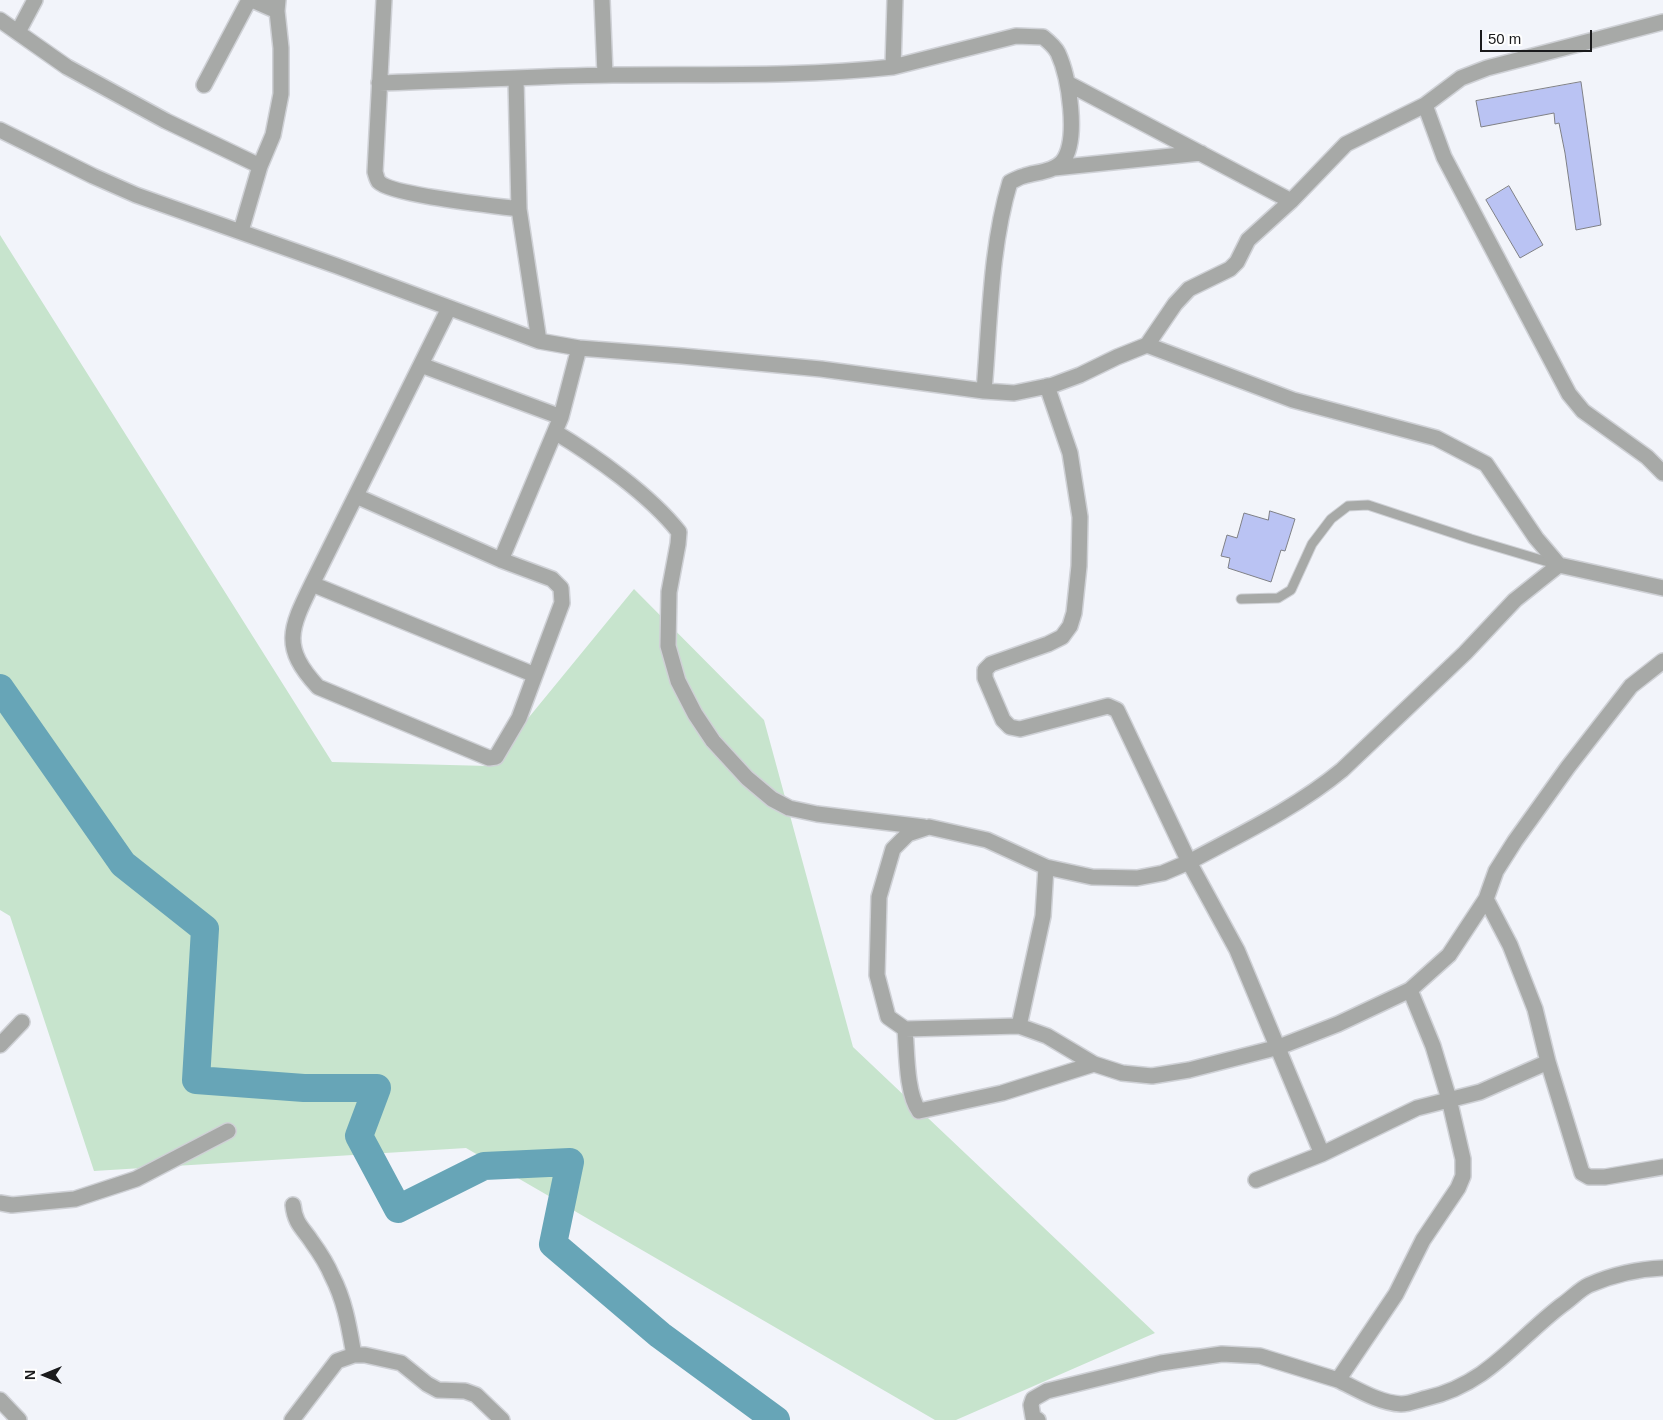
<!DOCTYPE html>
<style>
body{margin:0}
#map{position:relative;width:1663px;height:1420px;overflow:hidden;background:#f2f4fa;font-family:Arial,sans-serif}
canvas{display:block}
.north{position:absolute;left:20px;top:1350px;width:50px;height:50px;-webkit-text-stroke:4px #fff;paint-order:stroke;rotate:270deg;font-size:14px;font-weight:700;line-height:20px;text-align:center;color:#1a1a1c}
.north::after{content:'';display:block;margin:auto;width:18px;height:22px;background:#1a1a1c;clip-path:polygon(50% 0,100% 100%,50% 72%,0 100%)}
.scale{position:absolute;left:1480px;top:30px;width:112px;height:22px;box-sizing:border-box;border:2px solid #1a1a1c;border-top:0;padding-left:6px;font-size:15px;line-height:18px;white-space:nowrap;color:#1a1a1c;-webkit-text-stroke:4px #fff;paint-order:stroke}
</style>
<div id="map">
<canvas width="1663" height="1420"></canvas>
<div class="north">N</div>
<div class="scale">50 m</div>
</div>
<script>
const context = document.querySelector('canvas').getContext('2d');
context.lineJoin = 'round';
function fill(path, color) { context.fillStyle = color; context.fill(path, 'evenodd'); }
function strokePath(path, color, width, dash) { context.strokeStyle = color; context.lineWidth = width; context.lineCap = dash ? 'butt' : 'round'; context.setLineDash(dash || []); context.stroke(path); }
fill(new Path2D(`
 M 0,235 L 332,762 L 489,766 L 634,589 L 764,720 L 853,1047 L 1155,1333 L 956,1420 L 935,1420 L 466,1148 L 94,1171 L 10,916 L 0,910 Z`), '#c7e4cd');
strokePath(new Path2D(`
 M 0,688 L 123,864 L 205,929 L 196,1080 L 304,1088 L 377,1088 L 359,1136 L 398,1209 L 484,1166 L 570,1162 L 553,1244 L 660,1335 L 776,1420`), '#67a5b7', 28);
const building = new Path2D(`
 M 1581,82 L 1601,225 L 1576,230 L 1565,153 L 1559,123 L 1555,124 L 1554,113 L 1481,127 L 1476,101 Z
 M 1509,186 L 1543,245 L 1520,258 L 1486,200 Z
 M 1270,511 L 1295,519 L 1285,551 L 1281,550 L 1271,582 L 1228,568 L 1230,558 L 1221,556 L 1227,535 L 1237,538 L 1244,513 L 1268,520 Z`);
fill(building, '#bac3f3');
strokePath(building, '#7f8086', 1);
const lane = new Path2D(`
 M 1241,599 L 1278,598 L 1291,590 L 1312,544 L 1331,519 L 1348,506 L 1368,505 L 1471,539 L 1555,564`);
const street = new Path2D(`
 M 252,0 L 277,11
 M 384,0 L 375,172 C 376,175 377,180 379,182 C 391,195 497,206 519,209
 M 602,0 L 605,75
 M 0,20 L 67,67 L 166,121 L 260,166
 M 18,32 L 35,0
 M 893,67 L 1016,36 L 1043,37 C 1048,41 1055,47 1058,53 C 1069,77 1079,139 1063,161 C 1054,172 1036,172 1024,176 C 1019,177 1015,180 1010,182 C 990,248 990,322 984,391
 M 516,79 L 519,209 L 539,341
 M 379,83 C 457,81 535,76 613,75 C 706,74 801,77 893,67 L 895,0
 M 1069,84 L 1291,201
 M 204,85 L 249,0
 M 1425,105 L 1444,157 L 1569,394 L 1583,411 L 1647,457 L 1663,473
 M 0,130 L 93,176 L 136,195 L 337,266 L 539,341 L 579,348 L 682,356 L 821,369 L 984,391 L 1014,393 L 1053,385 L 1080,375 L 1117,357 L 1147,345 L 1175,304 L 1189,289 L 1230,269 L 1237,262 L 1248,240 L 1291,201 L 1346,144 L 1425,105 L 1461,78 L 1487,68 L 1663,22
 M 1054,168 L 1201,153
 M 241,231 L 260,166 L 273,135 L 281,94 L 281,48 L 277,11 L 278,0
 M 1147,345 L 1293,400 L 1436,438 L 1486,464 L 1536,538 L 1559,565
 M 421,365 L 561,417
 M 1047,386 L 1070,453 L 1080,517 L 1079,566 L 1074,613 L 1070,626 L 1062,637 L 1048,644 L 991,664 L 985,670 L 985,678 L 1003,720 L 1010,727 L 1020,729 L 1108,706 L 1117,710 L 1189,862 C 1241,834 1296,808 1342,770 L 1465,653 L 1515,600 L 1559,565 L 1663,588
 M 555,432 C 595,456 650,495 679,532 L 678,544 L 669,592 L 668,646 L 678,681 L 695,714 L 713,741 L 747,778 L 772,799 L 789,808 L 817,814 L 924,827
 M 356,496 L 501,560 L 552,579 L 561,588 L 562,603 L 535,675 L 519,718 L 496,757 L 489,758 L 318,687 C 281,647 290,629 312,584 L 449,308
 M 501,560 L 561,417 L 579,348
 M 312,584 L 535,675
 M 1486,899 L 1510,945 L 1535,1009 L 1548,1062 L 1582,1173 L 1589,1177 L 1605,1177 L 1663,1167
 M 1410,990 L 1433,1046 L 1449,1099 L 1463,1159 L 1463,1176 L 1458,1188 L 1423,1240 L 1396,1294 L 1338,1380 C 1357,1389 1379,1403 1401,1404 C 1409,1404 1419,1400 1427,1398 C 1488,1384 1516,1340 1562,1305 C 1571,1299 1580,1289 1589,1285 C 1612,1275 1638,1269 1663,1268
 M 1019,1026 L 1043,916 L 1046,867
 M 905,1029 C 907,1051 906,1093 919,1111 L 1002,1093 L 1094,1064
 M 0,1045 L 22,1022
 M 1322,1154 L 1237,950 L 1189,862 L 1163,873 L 1137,878 L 1092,877 L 1046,867 L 987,840 L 929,827 L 908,834 L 893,849 L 879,897 L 877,975 L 888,1017 L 905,1029 L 1019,1026 L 1047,1036 L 1094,1064 L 1122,1073 L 1152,1076 L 1189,1070 L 1279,1047 L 1338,1024 L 1410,990 L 1449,955 L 1486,899 L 1496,871 L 1515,841 L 1568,767 L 1631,686 L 1663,661
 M 1256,1180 L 1322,1154 L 1417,1108 L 1480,1092 L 1548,1062
 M 0,1203 L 12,1205 L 75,1199 L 136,1179 L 228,1131
 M 293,1205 C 295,1224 303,1228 312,1242 C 320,1253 327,1264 332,1276 C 345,1301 349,1327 354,1355
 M 0,1400 L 19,1420
 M 292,1420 L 337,1361 L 354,1355 L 365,1355 L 401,1363 L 427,1384 L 438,1390 L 465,1391 L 476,1395 L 502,1420
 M 1038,1420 L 1033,1417 L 1031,1405 L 1033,1399 L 1047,1391 L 1161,1363 L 1222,1354 L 1260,1356 L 1338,1380`);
strokePath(lane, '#cfd1d6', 11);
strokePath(street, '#cfd1d6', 18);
strokePath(lane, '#a7a9a7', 9);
strokePath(street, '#a7a9a7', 15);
</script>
